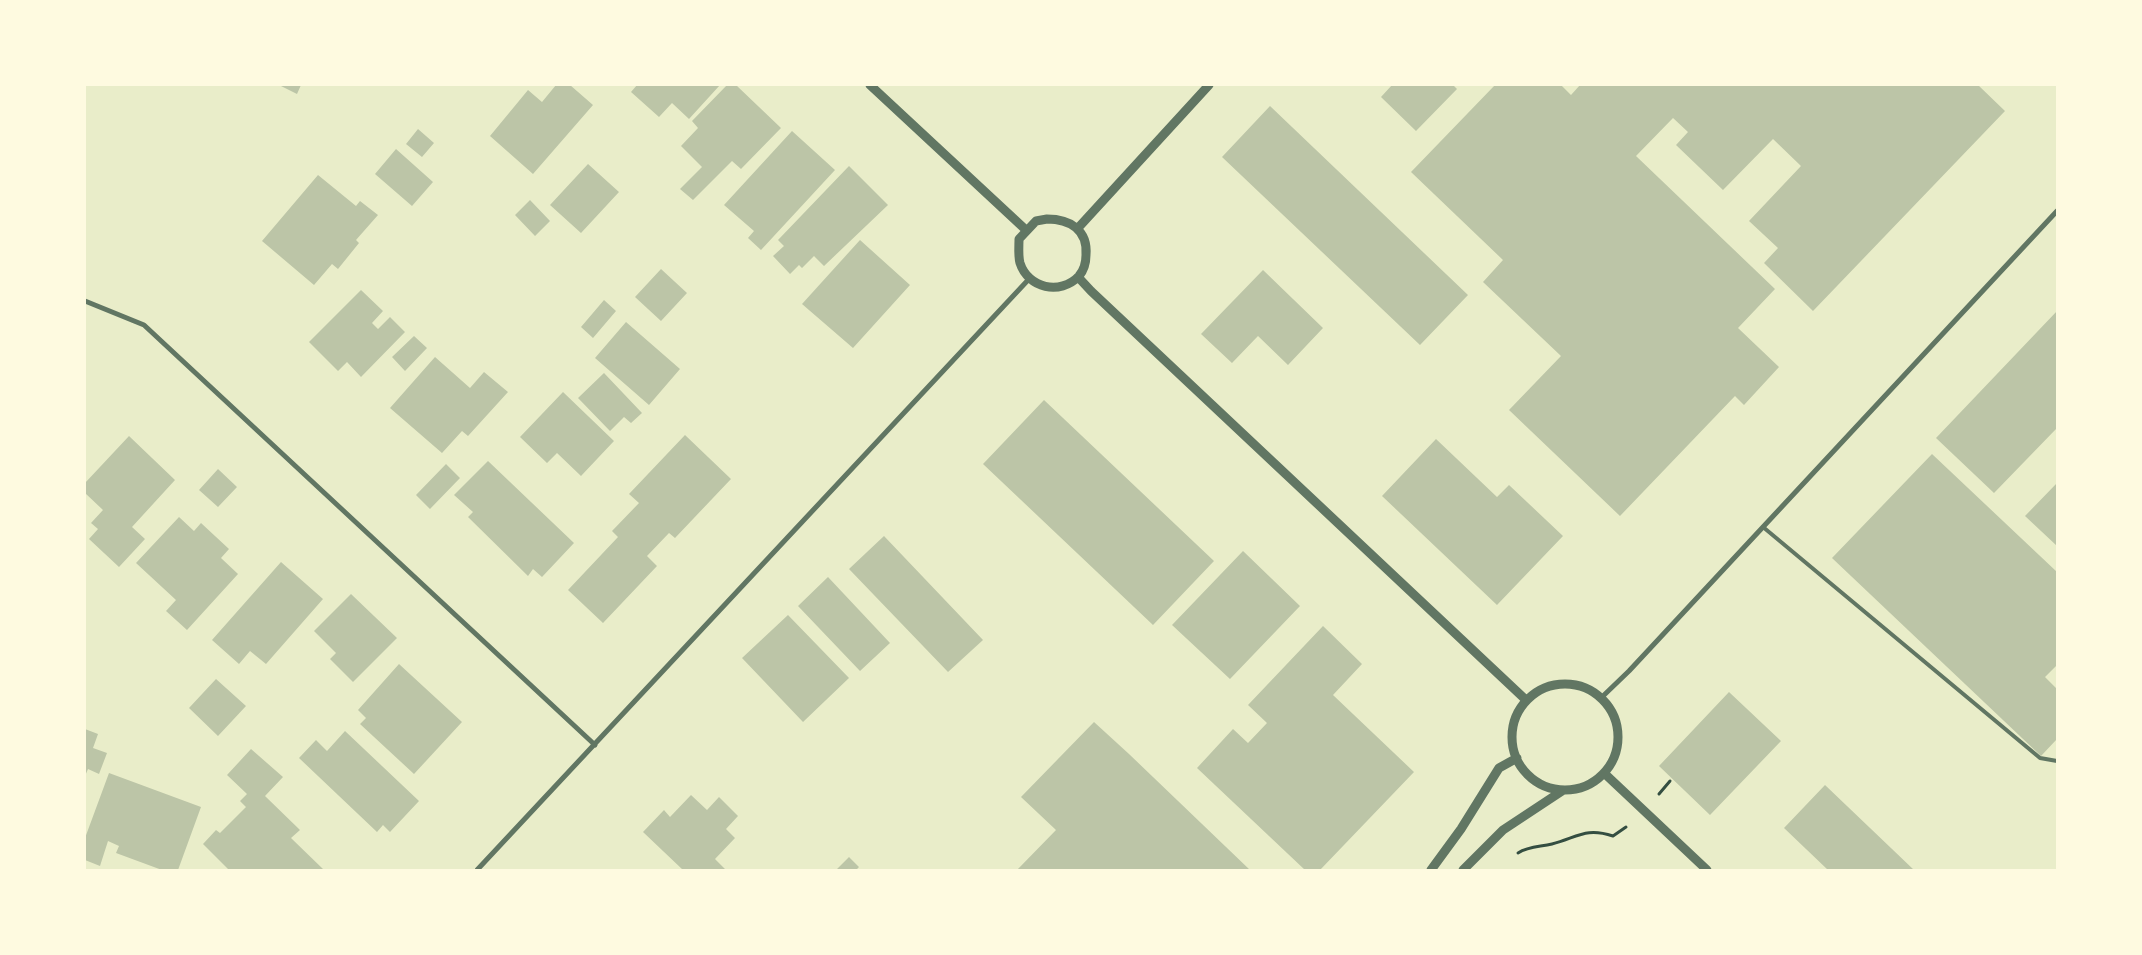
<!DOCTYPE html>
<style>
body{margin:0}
#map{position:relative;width:2142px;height:955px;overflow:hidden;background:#e9edc9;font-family:"Golos Text",sans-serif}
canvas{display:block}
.frame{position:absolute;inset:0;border:86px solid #fefae0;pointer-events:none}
</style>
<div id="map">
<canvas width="2142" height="955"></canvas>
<div class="frame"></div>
</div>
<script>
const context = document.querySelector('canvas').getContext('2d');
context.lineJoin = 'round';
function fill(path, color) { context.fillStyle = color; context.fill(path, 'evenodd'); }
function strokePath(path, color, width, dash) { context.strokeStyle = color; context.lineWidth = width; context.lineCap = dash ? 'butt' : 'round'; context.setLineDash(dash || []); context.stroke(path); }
fill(new Path2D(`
 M 279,85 L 301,85 L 297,94 Z
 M 556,85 L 570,85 L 593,105 L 533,174 L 490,136 L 528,90 L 542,102 Z
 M 637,85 L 720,85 L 689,119 L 672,103 L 659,117 L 631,92 Z
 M 727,85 L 736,85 L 781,128 L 741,169 L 732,161 L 693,200 L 680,189 L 702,167 L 681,146 L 698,128 L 692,121 Z
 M 1392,85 L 1453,85 L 1457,89 L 1416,131 L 1381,97 Z
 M 1495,85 L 1561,85 L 1571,95 L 1580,85 L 1978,85 L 2005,111 L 1813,311 L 1764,263 L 1778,248 L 1749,221 L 1801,166 L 1773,139 L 1723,190 L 1676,145 L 1688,132 L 1673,118 L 1636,156 L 1775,289 L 1738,328 L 1779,367 L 1744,405 L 1735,396 L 1620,516 L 1509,410 L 1561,356 L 1483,282 L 1503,260 L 1411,172 Z
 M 1270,106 L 1468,295 L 1420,345 L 1222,157 Z
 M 418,129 L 434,143 L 422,157 L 406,144 Z
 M 792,131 L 835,170 L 761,250 L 748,238 L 754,231 L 724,205 Z
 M 396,149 L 433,182 L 412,206 L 375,174 Z
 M 588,164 L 619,192 L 581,233 L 550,205 Z
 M 849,166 L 888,205 L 824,266 L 814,256 L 802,268 L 799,265 L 790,274 L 773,256 L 784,246 L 778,240 Z
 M 318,175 L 356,206 L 360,201 L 378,215 L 356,240 L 359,243 L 338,269 L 332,264 L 314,285 L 262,241 Z
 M 530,200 L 550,221 L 535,236 L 515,215 Z
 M 860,240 L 910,285 L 853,348 L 802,304 Z
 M 661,269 L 687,293 L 661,321 L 635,297 Z
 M 1263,270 L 1323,328 L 1288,365 L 1258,336 L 1232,363 L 1201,334 Z
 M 361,290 L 383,311 L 372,323 L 378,329 L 390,317 L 405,332 L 361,377 L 347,362 L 338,371 L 309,342 Z
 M 604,300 L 616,311 L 593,338 L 581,327 Z
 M 2057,311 L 2057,428 L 1994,493 L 1936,438 Z
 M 626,322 L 680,369 L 649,405 L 595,358 Z
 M 414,336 L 427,348 L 405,371 L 392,357 Z
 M 435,357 L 470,388 L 484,372 L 508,392 L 468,436 L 462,431 L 442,453 L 390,408 Z
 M 604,373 L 642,413 L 631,423 L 624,417 L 610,431 L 578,398 Z
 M 563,392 L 614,441 L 581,476 L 557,453 L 547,463 L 520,437 Z
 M 1044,400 L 1214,561 L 1153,625 L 983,464 Z
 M 685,435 L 731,479 L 675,538 L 669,533 L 647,556 L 657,566 L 603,623 L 568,590 L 618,537 L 612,531 L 639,503 L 629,494 Z
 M 129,436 L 175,480 L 132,527 L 145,539 L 119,567 L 89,539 L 98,529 L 91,523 L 103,510 L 85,493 L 85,483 Z
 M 1436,439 L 1497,497 L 1509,485 L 1563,536 L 1497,605 L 1382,496 Z
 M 1932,454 L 2057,572 L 2057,665 L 2045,677 L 2057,689 L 2057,739 L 2041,756 L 1832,558 Z
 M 488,461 L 574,543 L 542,577 L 533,569 L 528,576 L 468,517 L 473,512 L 454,495 Z
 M 446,464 L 460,478 L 430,509 L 416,495 Z
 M 218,469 L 237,487 L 218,507 L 199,490 Z
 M 2057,483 L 2057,546 L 2025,516 Z
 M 179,517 L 194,531 L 201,523 L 229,549 L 221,558 L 238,574 L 187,630 L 166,611 L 176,600 L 136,563 Z
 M 884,536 L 983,640 L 948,672 L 849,569 Z
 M 1243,551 L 1300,606 L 1230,679 L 1172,625 Z
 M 281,562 L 323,599 L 266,664 L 250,651 L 239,664 L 212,640 Z
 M 828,577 L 890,643 L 860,671 L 798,606 Z
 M 351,594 L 397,638 L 353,682 L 330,659 L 336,653 L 314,631 Z
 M 788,615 L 849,678 L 803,722 L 742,658 Z
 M 1323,626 L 1362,664 L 1333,695 L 1414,772 L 1320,870 L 1305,870 L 1197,768 L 1233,729 L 1248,743 L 1267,723 L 1248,705 Z
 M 399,664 L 462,722 L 414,774 L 360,724 L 366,718 L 358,710 Z
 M 216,679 L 246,706 L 218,736 L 189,708 Z
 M 1729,692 L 1781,741 L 1710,815 L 1659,766 Z
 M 1094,722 L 1129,754 L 1250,870 L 1017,870 L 1056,830 L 1021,797 Z
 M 85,729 L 98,734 L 93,748 L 107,753 L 99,774 L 88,769 L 85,776 Z
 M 345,731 L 419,801 L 390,832 L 383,825 L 377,832 L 299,758 L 316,740 L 327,751 Z
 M 251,749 L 283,777 L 265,796 L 300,830 L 291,838 L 324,870 L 229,870 L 203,844 L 216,830 L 220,833 L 246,807 L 240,801 L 247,794 L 227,775 Z
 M 109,773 L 201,807 L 178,870 L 162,870 L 116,853 L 119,846 L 108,841 L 100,866 L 85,860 L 85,838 Z
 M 1825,785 L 1914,870 L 1828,870 L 1784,828 Z
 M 691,795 L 707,810 L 719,797 L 738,816 L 726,829 L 735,838 L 715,859 L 726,870 L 683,870 L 643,832 L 664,810 L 670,817 Z
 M 849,857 L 859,867 L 856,870 L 836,870 Z`), '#bcc5a7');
strokePath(new Path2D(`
 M 1659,794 L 1670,781
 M 1518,853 C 1529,846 1540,847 1552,844 C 1578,837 1586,827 1613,836 L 1626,827`), '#344e41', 3);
strokePath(new Path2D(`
 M 1763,527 L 2040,758 L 2057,761`), '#617663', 4);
strokePath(new Path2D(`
 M 85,301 L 144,325 L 595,745
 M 1602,697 L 1629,671 L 2057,211
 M 477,870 L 1029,279`), '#617663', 5);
strokePath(new Path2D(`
 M 870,85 L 1026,230
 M 1047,219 C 1070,219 1088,230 1086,255 C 1086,263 1084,270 1079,276 C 1060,296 1028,288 1020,263 C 1018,256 1019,246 1019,239 L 1036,221 Z
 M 1078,228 L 1209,85
 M 1078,277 L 1091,291 L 1526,700
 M1512 737a53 53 0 1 1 106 0a53 53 0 1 1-106 0Z
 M 1604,773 L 1707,870
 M 1431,870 L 1461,829 L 1499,768 L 1517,758
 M 1463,870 L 1503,830 L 1562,791`), '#617663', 9);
</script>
